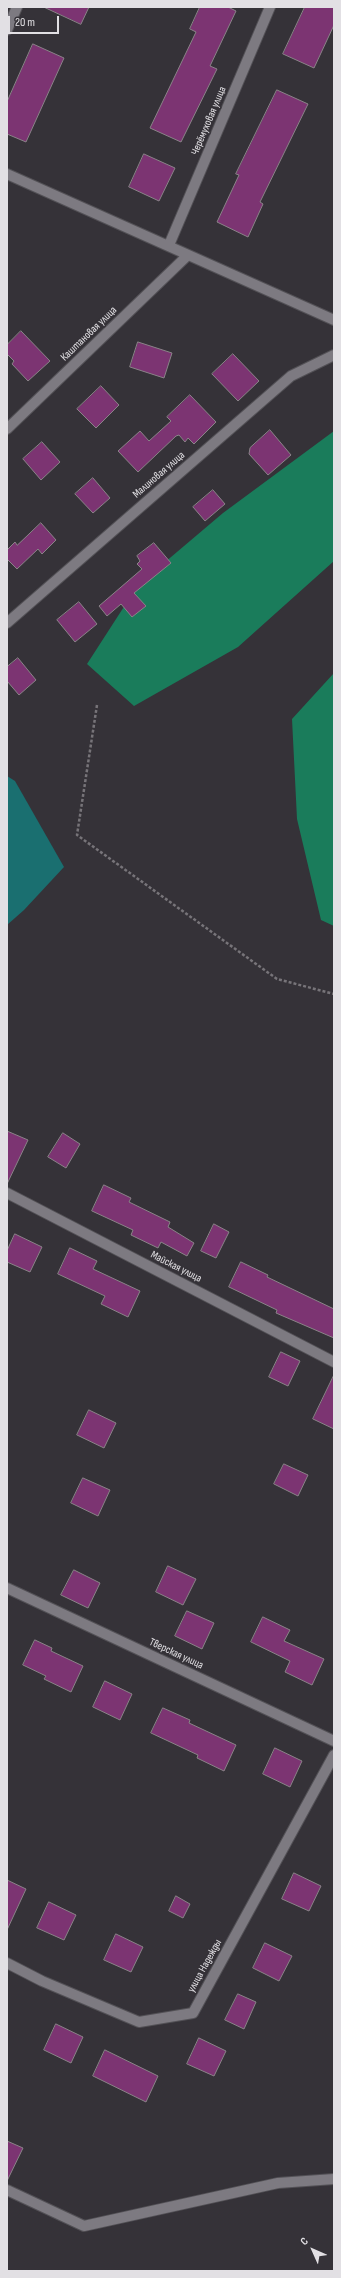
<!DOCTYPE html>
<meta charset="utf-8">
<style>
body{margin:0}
#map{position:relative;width:341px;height:2278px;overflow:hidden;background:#353238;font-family:"Sofia Sans Condensed",sans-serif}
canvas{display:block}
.frame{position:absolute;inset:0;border:8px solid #e2e0e4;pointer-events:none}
.north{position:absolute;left:293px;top:2230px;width:40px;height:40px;-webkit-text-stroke:3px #353238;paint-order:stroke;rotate:315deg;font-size:11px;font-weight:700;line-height:16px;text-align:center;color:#e2e0e4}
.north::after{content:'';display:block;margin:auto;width:14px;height:18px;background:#e2e0e4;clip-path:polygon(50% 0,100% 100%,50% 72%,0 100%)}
.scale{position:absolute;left:8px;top:16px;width:51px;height:18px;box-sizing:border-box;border:2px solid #e2e0e4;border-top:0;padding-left:5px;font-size:12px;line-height:14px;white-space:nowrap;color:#e2e0e4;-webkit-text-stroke:3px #353238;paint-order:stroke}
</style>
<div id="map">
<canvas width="341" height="2278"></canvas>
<div class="frame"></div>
<div class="north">С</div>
<div class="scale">20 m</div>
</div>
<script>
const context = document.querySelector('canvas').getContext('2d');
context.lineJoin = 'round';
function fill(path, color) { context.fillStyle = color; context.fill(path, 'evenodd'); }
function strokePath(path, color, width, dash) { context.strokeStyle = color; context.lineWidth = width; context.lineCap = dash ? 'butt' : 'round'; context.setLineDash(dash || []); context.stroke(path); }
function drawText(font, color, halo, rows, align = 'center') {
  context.font = font + ' "Sofia Sans Condensed",sans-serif'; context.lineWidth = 3; context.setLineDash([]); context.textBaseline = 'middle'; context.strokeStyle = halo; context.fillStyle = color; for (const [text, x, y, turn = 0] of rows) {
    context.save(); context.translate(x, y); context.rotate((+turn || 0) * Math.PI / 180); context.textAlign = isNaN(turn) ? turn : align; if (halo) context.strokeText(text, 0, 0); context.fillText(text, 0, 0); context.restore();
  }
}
fill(new Path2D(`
 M 334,431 L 334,561 L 238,647 L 134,706 L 87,664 L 138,585 L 223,513 Z
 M 334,673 L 334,926 L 321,920 L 297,819 L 292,719 Z`), '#1a7c5b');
fill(new Path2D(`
 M 7,776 L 15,781 L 64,867 L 24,910 L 7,925 Z`), '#1a6f70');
const building = new Path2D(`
 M 44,7 L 89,7 L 81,24 Z
 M 200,7 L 228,7 L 236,11 L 210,66 L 217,69 L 181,142 L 150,128 L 196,32 L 190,29 Z
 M 305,7 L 334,7 L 334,25 L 314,68 L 283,54 Z
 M 33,44 L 64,58 L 26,142 L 7,134 L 7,102 Z
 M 277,90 L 308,104 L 260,202 L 263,204 L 248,237 L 217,222 L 239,175 L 236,174 Z
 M 144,154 L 175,168 L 159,201 L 129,187 Z
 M 21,331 L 50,361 L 28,381 L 12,364 L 14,361 L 7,354 L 7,345 Z
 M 138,342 L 172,353 L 164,378 L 130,367 Z
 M 233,354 L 259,381 L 238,401 L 212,374 Z
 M 101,386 L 119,405 L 96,428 L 77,409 Z
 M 190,395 L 216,422 L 194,444 L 188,438 L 185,442 L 179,435 L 176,436 L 138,472 L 118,451 L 140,431 L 149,441 L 171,421 L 167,417 Z
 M 270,430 L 291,455 L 268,475 L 249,454 L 250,448 Z
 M 42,442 L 60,462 L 41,480 L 23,459 Z
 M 93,478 L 110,498 L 93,513 L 75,494 Z
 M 213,490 L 225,504 L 205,521 L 193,507 Z
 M 41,523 L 56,540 L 42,554 L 38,549 L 17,569 L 7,559 L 7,550 L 15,542 L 17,545 Z
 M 154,543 L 171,563 L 134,593 L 146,606 L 132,617 L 121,604 L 107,616 L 99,606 L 142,569 L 137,564 L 140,561 L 137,556 Z
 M 79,602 L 97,624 L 75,642 L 57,620 Z
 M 18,658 L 36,680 L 19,695 L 7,681 L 7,667 Z
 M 7,1131 L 28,1140 L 7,1184 Z
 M 63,1133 L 80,1144 L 66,1168 L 48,1157 Z
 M 104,1185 L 131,1198 L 129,1202 L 170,1222 L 168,1227 L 194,1243 L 187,1256 L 161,1242 L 158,1248 L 131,1235 L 133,1230 L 92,1211 Z
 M 214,1224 L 229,1232 L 216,1258 L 201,1251 Z
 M 15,1234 L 42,1247 L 30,1272 L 7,1262 L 7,1251 Z
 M 70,1248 L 97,1261 L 93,1269 L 140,1291 L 128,1317 L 101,1304 L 105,1296 L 58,1274 Z
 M 241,1262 L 268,1275 L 267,1277 L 334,1309 L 334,1338 L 276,1313 L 277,1310 L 229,1287 Z
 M 281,1352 L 300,1361 L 288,1386 L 269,1377 Z
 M 334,1375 L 334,1429 L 313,1419 Z
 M 89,1410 L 116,1423 L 104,1448 L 77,1435 Z
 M 284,1464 L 308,1475 L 298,1496 L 274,1484 Z
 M 83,1478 L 110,1490 L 98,1516 L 71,1503 Z
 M 168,1566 L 196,1579 L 183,1605 L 156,1592 Z
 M 74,1570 L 100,1583 L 88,1608 L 61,1595 Z
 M 187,1611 L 214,1623 L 202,1649 L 175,1636 Z
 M 263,1617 L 290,1630 L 284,1641 L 324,1659 L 312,1685 L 285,1672 L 290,1661 L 251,1642 Z
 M 35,1640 L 52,1648 L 51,1651 L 83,1666 L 71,1692 L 44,1679 L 46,1676 L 23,1665 Z
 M 105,1681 L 132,1694 L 120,1720 L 93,1707 Z
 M 163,1708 L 190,1720 L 189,1723 L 236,1745 L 224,1771 L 197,1758 L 198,1755 L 151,1733 Z
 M 275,1748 L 302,1761 L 290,1787 L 263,1774 Z
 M 294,1873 L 321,1886 L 309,1911 L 282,1899 Z
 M 7,1880 L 26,1889 L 7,1930 Z
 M 176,1896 L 190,1904 L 183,1918 L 169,1911 Z
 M 49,1902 L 76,1915 L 64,1940 L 37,1928 Z
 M 116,1934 L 143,1947 L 131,1972 L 104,1960 Z
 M 265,1943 L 292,1956 L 279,1981 L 253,1968 Z
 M 238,1994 L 256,2002 L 244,2029 L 225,2020 Z
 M 56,2024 L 83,2037 L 71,2063 L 44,2050 Z
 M 199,2038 L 226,2051 L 214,2076 L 187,2064 Z
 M 105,2050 L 158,2076 L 146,2102 L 93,2076 Z
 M 7,2141 L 23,2148 L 7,2181 Z`);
fill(building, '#7c3472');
strokePath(building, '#8a8388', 1);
const street = new Path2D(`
 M 7,30 L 17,7
 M 7,174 L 334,320
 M 169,245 L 270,7
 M 7,429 L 188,255
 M 7,623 L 291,376 L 334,355
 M 7,1193 L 334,1362
 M 7,1588 L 334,1741
 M 7,1963 L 42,1981 L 139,2022 L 193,2013 L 334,1755
 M 7,2190 L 84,2226 L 278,2183 L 334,2179`);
strokePath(street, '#535156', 12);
strokePath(new Path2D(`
 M 97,705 L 77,835 L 277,979 L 334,994`), '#777479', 2.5, [3, 2]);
strokePath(street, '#7d7a81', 10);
drawText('11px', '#e2e0e4', '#353238', [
 ["Черёмуховая улица",209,121,-67],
 ["Каштановая улица",89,334,-44],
 ["Малиновая улица",159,475,-41],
 ["Майская улица",176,1267,27],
 ["Тверская улица",176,1654,25],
 ["улица Надежды",205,1966,-61]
]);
</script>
